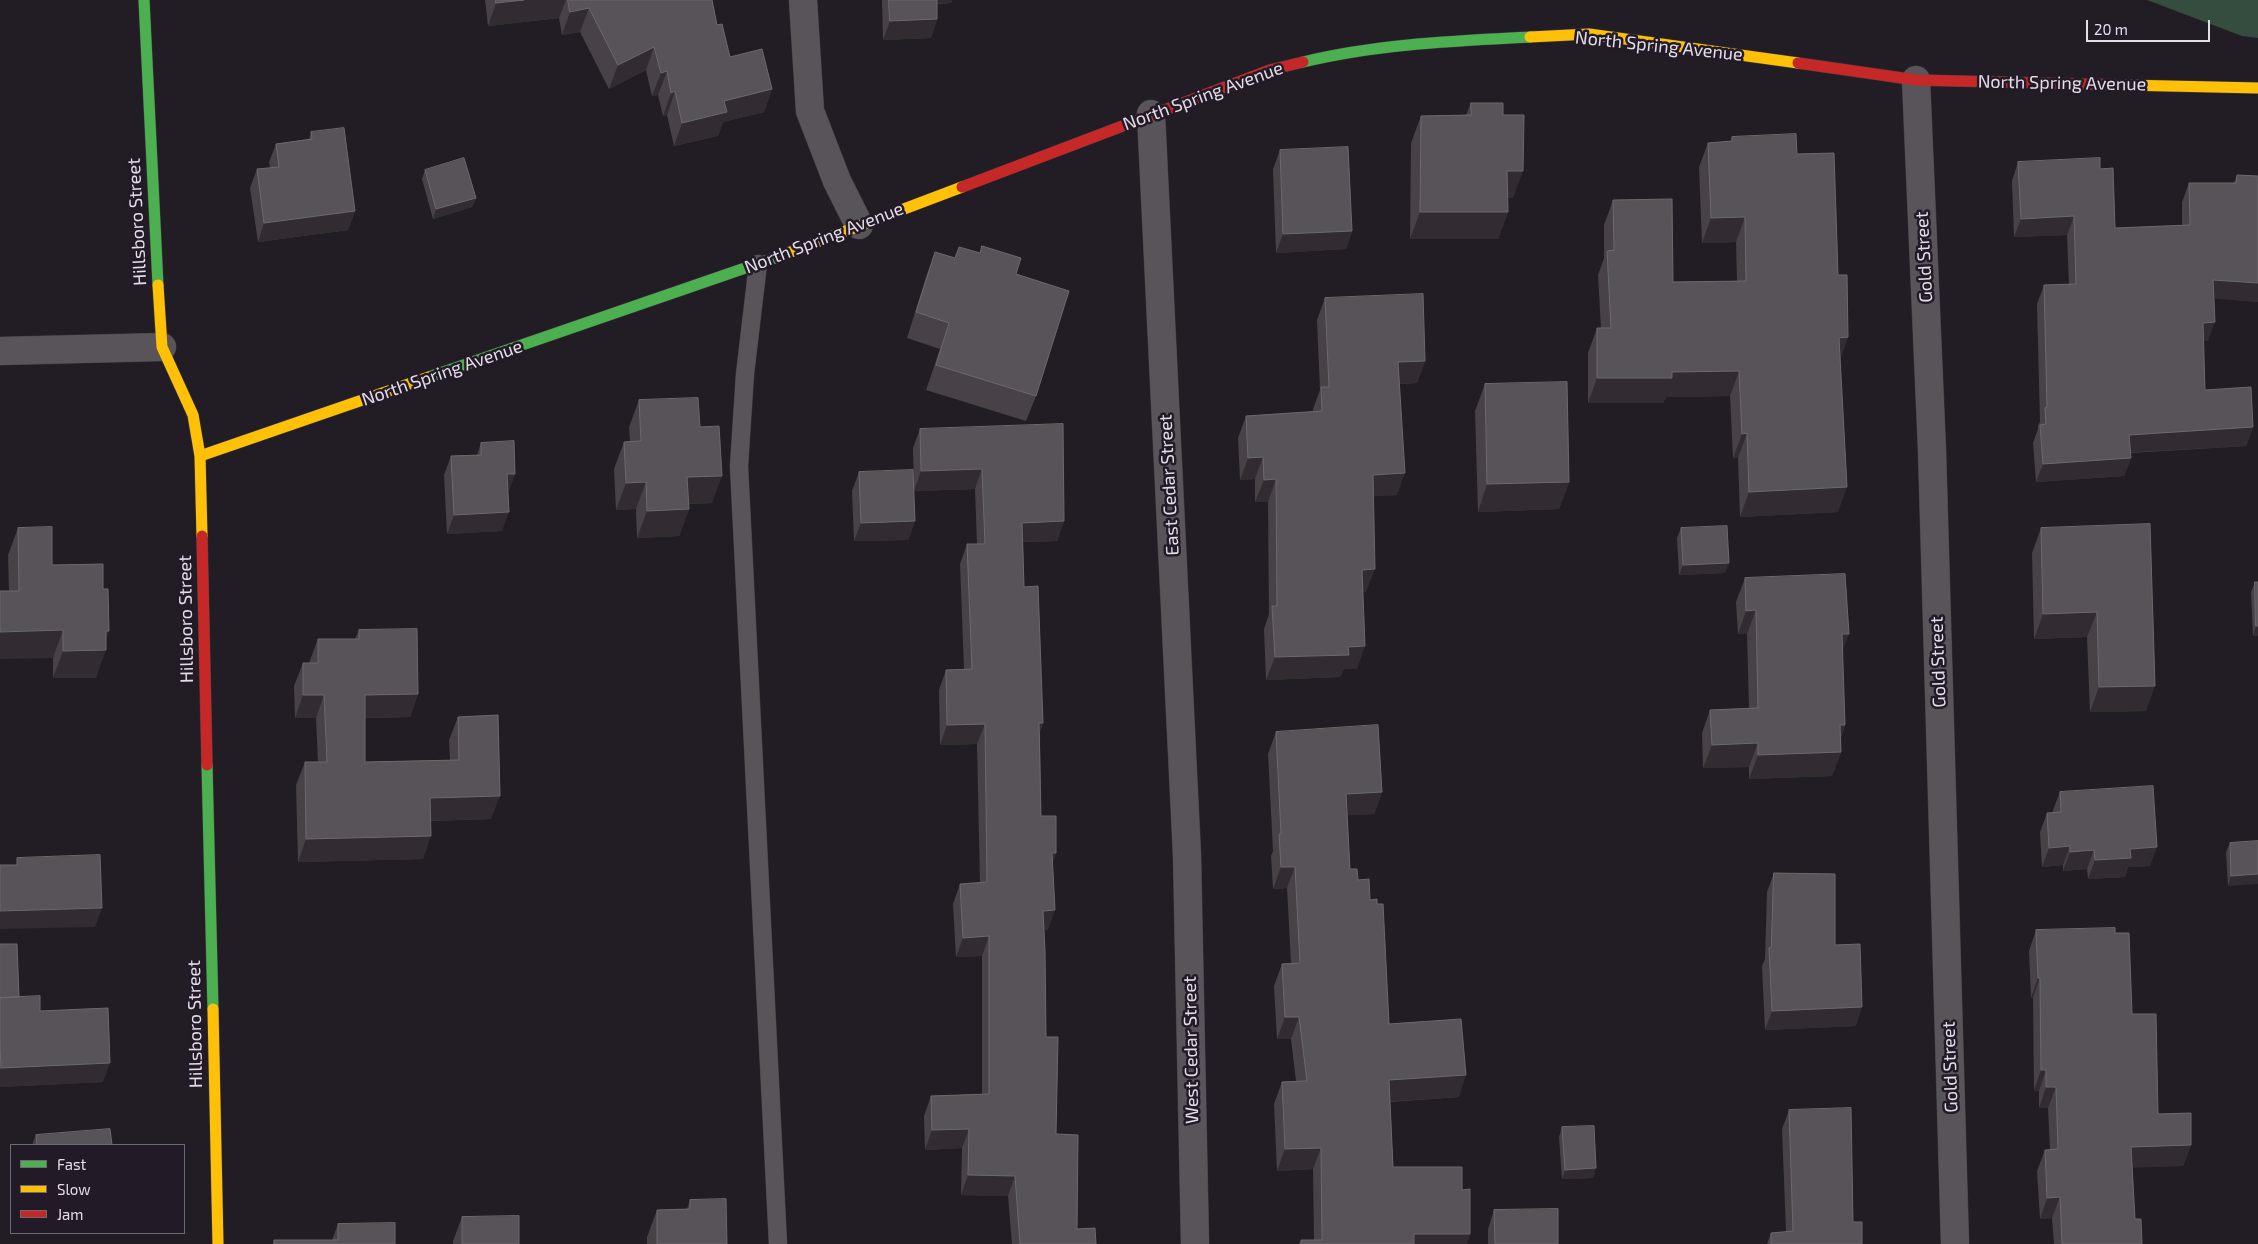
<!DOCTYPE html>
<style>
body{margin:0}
#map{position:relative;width:2258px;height:1244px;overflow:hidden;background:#221d24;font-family:"Exo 2",sans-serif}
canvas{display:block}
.legend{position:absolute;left:10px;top:1144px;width:175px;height:90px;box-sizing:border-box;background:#231a27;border:1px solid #706873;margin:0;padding:6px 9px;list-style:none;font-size:15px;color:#e3dde6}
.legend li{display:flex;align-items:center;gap:10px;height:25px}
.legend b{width:25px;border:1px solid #706873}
.scale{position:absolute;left:2086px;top:20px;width:124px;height:22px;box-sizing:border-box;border:2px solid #e3dde6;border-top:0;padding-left:6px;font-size:15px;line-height:18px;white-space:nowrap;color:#e3dde6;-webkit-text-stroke:4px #231a27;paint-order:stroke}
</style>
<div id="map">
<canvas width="2258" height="1244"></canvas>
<ul class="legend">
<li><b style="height:6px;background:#4caf50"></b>Fast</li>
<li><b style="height:6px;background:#ffc107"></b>Slow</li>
<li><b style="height:6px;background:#c62828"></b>Jam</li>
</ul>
<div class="scale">20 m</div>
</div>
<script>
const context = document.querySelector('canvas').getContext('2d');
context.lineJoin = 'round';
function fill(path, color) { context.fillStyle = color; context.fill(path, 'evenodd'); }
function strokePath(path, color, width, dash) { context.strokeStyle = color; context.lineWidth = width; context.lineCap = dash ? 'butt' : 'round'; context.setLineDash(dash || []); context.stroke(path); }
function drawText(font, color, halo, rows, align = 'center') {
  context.font = font + ' "Exo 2",sans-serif'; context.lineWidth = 5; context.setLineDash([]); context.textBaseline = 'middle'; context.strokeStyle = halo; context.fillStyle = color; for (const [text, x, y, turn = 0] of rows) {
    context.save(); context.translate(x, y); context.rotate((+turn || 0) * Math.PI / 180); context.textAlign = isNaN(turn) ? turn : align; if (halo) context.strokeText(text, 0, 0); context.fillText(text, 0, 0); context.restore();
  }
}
fill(new Path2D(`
 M 2147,0 L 2258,0 L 2258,38 L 2242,36 Z`), '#354d3e');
const lane = new Path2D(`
 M 758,264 L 745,374 L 739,466 L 778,1244`);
const street = new Path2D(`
 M 803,0 L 810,111 L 837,181 L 859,225
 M 1916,80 L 1932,450 L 1955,1244
 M 1151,114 L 1187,855 L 1195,1244
 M 0,351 L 162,347`);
const fast = new Path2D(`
 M 144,0 L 158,285
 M 1303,62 C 1377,44 1454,41 1530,37
 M 429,377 L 780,256
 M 207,765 L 213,1009`);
const slow = new Path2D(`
 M 1530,37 L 1589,34 L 1798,63
 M 2124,85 L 2258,88
 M 780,256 L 962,187
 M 158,285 L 162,347 L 193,415 L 200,456 L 202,536
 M 200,456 L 429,377
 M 213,1009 L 218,1244`);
const jam = new Path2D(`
 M 1798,63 L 1916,80 L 2124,85
 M 962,187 L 1270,70 L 1303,62
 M 202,536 L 207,765`);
strokePath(lane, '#3e3a40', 19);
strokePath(street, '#3e3a40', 29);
strokePath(fast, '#3e3a40', 12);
strokePath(slow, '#3e3a40', 12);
strokePath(jam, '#3e3a40', 12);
strokePath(lane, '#58545a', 18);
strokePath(street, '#58545a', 28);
strokePath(fast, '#4caf50', 11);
strokePath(slow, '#ffc107', 11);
strokePath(jam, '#c62828', 11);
fill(new Path2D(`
 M 485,0 L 712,0 L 717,25 L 730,57 L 772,89 L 764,112 L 723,122 L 718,136 L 674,146 L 667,115 L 663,116 L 658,95 L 652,96 L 646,70 L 609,89 L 580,32 L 562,35 L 559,18 L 488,26 Z
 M 882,0 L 952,0 L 951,3 L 937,4 L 937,19 L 931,38 L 883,40 Z
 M 1471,103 L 1503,115 L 1513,198 L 1507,198 L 1508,212 L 1498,239 L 1410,239 L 1411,143 L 1421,116 L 1466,115 Z
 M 311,132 L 355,211 L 348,230 L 258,242 L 250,188 L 257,169 L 270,168 L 269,162 L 276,144 L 309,139 Z
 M 1732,137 L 1797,154 L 1838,275 L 1848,337 L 1840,359 L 1838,512 L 1740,517 L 1738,458 L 1733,458 L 1730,396 L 1666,397 L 1663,403 L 1588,403 L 1588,353 L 1597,328 L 1601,328 L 1598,275 L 1604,258 L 1604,225 L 1613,200 L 1673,282 L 1737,281 L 1736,242 L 1702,243 L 1699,167 L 1708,143 L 1731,141 Z
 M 1280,150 L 1352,231 L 1346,249 L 1276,253 L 1273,169 Z
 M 2018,162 L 2100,169 L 2115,228 L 2182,226 L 2182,202 L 2189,183 L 2234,183 L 2237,175 L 2258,176 L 2258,302 L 2214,298 L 2208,341 L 2203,341 L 2205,390 L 2253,427 L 2246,446 L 2131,453 L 2131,458 L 2124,476 L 2036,482 L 2033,443 L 2038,429 L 2038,426 L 2040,421 L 2037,304 L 2044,285 L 2069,285 L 2067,235 L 2014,237 L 2012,181 Z
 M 425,170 L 476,198 L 472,207 L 433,219 L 422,179 Z
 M 959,247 L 1016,274 L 1036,396 L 1026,421 L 926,390 L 940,349 L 907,338 L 926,277 L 935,252 L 955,258 Z
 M 1325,298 L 1425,361 L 1417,383 L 1400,384 L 1397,495 L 1373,496 L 1366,592 L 1363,592 L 1357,669 L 1344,669 L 1340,677 L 1266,680 L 1264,629 L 1269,614 L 1268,502 L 1255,502 L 1255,479 L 1240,480 L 1238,438 L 1246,416 L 1313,412 L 1313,409 L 1320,390 L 1317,320 Z
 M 1485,384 L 1569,482 L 1559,509 L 1478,512 L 1475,411 Z
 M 639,400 L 700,427 L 712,503 L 688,504 L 689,509 L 679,536 L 637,538 L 636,509 L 616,510 L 614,469 L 624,442 L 630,441 L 629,427 Z
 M 920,429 L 1064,521 L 1057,541 L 1023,542 L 1024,587 L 1043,723 L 1040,732 L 1041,816 L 1056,853 L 1052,864 L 1048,930 L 1044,930 L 1046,1037 L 1056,1134 L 1077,1229 L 1096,1244 L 1012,1244 L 1008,1196 L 961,1195 L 962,1148 L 925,1150 L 924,1116 L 931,1096 L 982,1094 L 982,956 L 956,957 L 953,904 L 960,884 L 980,883 L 977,744 L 940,745 L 939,690 L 946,670 L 964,669 L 960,564 L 967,544 L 977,544 L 975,489 L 914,491 L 913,448 Z
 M 481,443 L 515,474 L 508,492 L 502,531 L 447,534 L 444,475 L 451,456 L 477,455 Z
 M 859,472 L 915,521 L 908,540 L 854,541 L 852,491 Z
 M 2150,524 L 2146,711 L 2090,712 L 2087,637 L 2034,639 L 2032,553 L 2041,528 Z
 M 18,528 L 52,565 L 103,589 L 109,631 L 106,639 L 96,678 L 53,678 L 53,658 L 9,591 L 8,555 Z
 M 1681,528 L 1725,573 L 1679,575 L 1677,538 Z
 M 1745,578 L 1842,651 L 1845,725 L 1841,737 L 1841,752 L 1832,776 L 1749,779 L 1749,767 L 1703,768 L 1702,733 L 1710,710 L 1749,708 L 1747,634 L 1738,634 L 1736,602 Z
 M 2255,582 L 2258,636 L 2253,636 L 2251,592 Z
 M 359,630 L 418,694 L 410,717 L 365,718 L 365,762 L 450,760 L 449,740 L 458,717 L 491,819 L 431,821 L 423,859 L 298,862 L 296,785 L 305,762 L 318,762 L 316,718 L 295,718 L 294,686 L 303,663 L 309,663 L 318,639 L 355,639 Z
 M 1276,732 L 1382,792 L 1374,814 L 1347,815 L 1350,869 L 1370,900 L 1389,1024 L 1459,1097 L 1390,1102 L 1393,1167 L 1462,1190 L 1470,1234 L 1467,1244 L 1299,1244 L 1301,1240 L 1314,1240 L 1313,1169 L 1277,1171 L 1274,1104 L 1282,1082 L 1296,1081 L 1291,1039 L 1277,1039 L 1274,986 L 1282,964 L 1291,963 L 1287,888 L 1273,889 L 1271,856 L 1273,851 L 1268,754 Z
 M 2060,792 L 2150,866 L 2128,867 L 2125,877 L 2088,879 L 2087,869 L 2063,871 L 2063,865 L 2042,867 L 2040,832 L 2047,813 L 2053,813 L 2053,810 Z
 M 2258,841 L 2228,886 L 2226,852 L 2230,843 Z
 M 1774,873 L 1835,945 L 1856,1026 L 1765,1030 L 1762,966 L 1765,959 L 1767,892 Z
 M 2036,930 L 2115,933 L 2132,1014 L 2158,1114 L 2191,1145 L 2183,1166 L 2132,1167 L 2135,1219 L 2142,1244 L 2054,1244 L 2052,1218 L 2040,1219 L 2037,1171 L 2045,1150 L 2050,1150 L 2048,1108 L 2039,1108 L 2039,1091 L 2034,1090 L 2033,998 L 2031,998 L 2029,951 Z
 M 0,944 L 19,997 L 40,1011 L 103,1082 L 0,1087 Z
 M 1789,1110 L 1853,1222 L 1862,1244 L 1767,1244 L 1771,1233 L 1786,1232 L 1782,1129 Z
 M 1562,1127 L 1593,1178 L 1562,1179 L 1559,1137 Z
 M 36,1135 L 112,1145 L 32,1145 Z
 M 690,1200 L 727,1244 L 647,1244 L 647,1237 L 657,1210 L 687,1209 Z
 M 1494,1210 L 1558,1244 L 1488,1244 L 1488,1229 Z
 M 462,1217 L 519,1244 L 453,1244 L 453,1241 Z
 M 338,1224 L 395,1244 L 273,1244 L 274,1240 L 332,1240 Z`), '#484148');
fill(new Path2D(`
 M 524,0 L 566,0 L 559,18 L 488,26 L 496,3 Z
 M 931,0 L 952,0 L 951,3 L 929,4 Z
 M 589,8 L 580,32 L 562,35 L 570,12 Z
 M 937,19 L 931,38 L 883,40 L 890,21 Z
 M 654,47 L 646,70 L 609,89 L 618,65 Z
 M 667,71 L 658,95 L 652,96 L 661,73 Z
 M 772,89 L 764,112 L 723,122 L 718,136 L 674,146 L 682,123 L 724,101 Z
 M 675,91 L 667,115 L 663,116 L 671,93 Z
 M 1507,171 L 1523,171 L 1513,198 L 1497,198 Z
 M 476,198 L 472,207 L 433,219 L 436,209 Z
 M 355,211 L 348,230 L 258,242 L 264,223 Z
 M 1420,212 L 1508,212 L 1498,239 L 1410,239 Z
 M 2074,216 L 2067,235 L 2014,237 L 2021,219 Z
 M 1745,217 L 1736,242 L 1702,243 L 1711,218 Z
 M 1352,231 L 1346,249 L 1276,253 L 1283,234 Z
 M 2213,280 L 2258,283 L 2258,302 L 2206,298 Z
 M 2215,322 L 2208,341 L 2196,341 L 2203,323 Z
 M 1848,337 L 1839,362 L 1839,338 Z
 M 1425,361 L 1417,383 L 1390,384 L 1398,362 Z
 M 1739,371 L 1730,396 L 1666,397 L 1663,403 L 1588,403 L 1597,378 L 1672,372 Z
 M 2253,427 L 2246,446 L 2122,453 L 2129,435 Z
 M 1747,433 L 1738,458 L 1733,458 L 1742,434 Z
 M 1263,457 L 1255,479 L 1240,480 L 1248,458 Z
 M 2131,458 L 2124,476 L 2036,482 L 2043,464 Z
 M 982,469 L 975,489 L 914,491 L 921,471 Z
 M 1405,473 L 1397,495 L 1365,497 L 1373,475 Z
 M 507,474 L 515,474 L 508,492 L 500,493 Z
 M 722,476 L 712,503 L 678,504 L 687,477 Z
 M 1276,479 L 1268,502 L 1255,502 L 1264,480 Z
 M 646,482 L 636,509 L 616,510 L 626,483 Z
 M 1569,482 L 1559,509 L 1478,512 L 1487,484 Z
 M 1847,487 L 1838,512 L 1740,517 L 1749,492 Z
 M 689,509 L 679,536 L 637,538 L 647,511 Z
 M 509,512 L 502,531 L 447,534 L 454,515 Z
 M 915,521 L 908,540 L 854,541 L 861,523 Z
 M 1064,521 L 1057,541 L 1015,542 L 1022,523 Z
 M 1729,563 L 1725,573 L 1679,575 L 1683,565 Z
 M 1375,569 L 1366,592 L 1354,592 L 1362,570 Z
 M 1756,610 L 1747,634 L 1738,634 L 1746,611 Z
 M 2097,612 L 2087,637 L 2034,639 L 2043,614 Z
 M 2256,626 L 2258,626 L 2258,636 L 2253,636 Z
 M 63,630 L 53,658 L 0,659 L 0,632 Z
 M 106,631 L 109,631 L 102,651 L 106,650 L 96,678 L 53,678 L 63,651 Z
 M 1842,634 L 1849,634 L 1840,657 Z
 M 1365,646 L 1357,669 L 1344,669 L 1340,677 L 1266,680 L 1275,657 L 1348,647 Z
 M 2155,686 L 2146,711 L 2090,712 L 2099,687 Z
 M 418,694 L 410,717 L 357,718 L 365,695 Z
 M 303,695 L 324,695 L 316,718 L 295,718 Z
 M 1039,723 L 1043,723 L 1036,743 Z
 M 985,724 L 977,744 L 940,745 L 947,725 Z
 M 1840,725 L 1845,725 L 1836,749 Z
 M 1758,743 L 1749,767 L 1703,768 L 1712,745 Z
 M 1841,752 L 1832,776 L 1749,779 L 1758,755 Z
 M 1382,792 L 1374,814 L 1338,816 L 1346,794 Z
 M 500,796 L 491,819 L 422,821 L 430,798 Z
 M 431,836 L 423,859 L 298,862 L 306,839 Z
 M 2070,846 L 2063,865 L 2042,867 L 2049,848 Z
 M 2157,847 L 2150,866 L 2128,867 L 2125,877 L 2088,879 L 2095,860 L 2130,849 Z
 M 2094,850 L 2087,869 L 2063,871 L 2070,852 Z
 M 1052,853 L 1056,853 L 1049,872 Z
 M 1281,867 L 1295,867 L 1287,888 L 1273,889 Z
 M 2258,874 L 2258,884 L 2228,886 L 2231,876 Z
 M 102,908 L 95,927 L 0,929 L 0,911 Z
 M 1055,910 L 1048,930 L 1035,931 L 1043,911 Z
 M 989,936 L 982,956 L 956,957 L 963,938 Z
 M 2038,978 L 2040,978 L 2033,998 L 2031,998 Z
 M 1862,1007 L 1856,1026 L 1765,1030 L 1772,1011 Z
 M 1285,1017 L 1299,1017 L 1291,1039 L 1277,1039 Z
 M 110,1063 L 103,1082 L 0,1087 L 0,1071 L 1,1068 Z
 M 2041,1070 L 2046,1070 L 2039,1091 L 2034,1090 Z
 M 1466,1075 L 1459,1097 L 1381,1102 L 1389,1080 Z
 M 2046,1087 L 2056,1087 L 2048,1108 L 2039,1108 Z
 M 969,1129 L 962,1148 L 925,1150 L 932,1130 Z
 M 2191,1145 L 2183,1166 L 2123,1168 L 2131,1147 Z
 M 1321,1148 L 1313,1169 L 1277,1171 L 1285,1149 Z
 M 1596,1168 L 1593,1178 L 1562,1179 L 1565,1170 Z
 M 968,1175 L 1015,1176 L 1008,1196 L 961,1195 Z
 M 2060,1197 L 2052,1218 L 2040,1219 L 2047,1198 Z
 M 1414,1234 L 1470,1234 L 1467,1244 L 1410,1244 Z`), '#322b32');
const building = new Path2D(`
 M 496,0 L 524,0 L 496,3 Z
 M 568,0 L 712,0 L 717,25 L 722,24 L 730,57 L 762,49 L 772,89 L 724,101 L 727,112 L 682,123 L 675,91 L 671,93 L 667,71 L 661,73 L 654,47 L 618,65 L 589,8 L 570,12 Z
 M 889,0 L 937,0 L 937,19 L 890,21 Z
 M 1471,103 L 1503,103 L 1503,115 L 1524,115 L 1523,171 L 1507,171 L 1508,212 L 1420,212 L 1421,116 L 1471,115 Z
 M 344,128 L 355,211 L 264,223 L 257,169 L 279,167 L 276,144 L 312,139 L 311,132 Z
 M 1796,134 L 1797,154 L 1834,153 L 1838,275 L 1847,275 L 1848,337 L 1839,338 L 1847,487 L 1749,492 L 1747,433 L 1742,434 L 1739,371 L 1672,372 L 1672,378 L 1597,378 L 1597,328 L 1611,328 L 1607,251 L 1614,250 L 1613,200 L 1672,199 L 1673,282 L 1746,281 L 1745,217 L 1711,218 L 1708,143 L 1732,141 L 1732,137 Z
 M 1348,147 L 1352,231 L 1283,234 L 1280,150 Z
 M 464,158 L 476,198 L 436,209 L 425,170 Z
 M 2100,158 L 2100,169 L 2113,168 L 2115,228 L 2190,225 L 2189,183 L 2236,183 L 2237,175 L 2258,176 L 2258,283 L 2213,280 L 2215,322 L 2203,323 L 2205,390 L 2251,387 L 2253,427 L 2129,435 L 2131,458 L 2043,464 L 2040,425 L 2046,424 L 2045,408 L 2047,407 L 2044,285 L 2076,284 L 2074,216 L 2021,219 L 2018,162 Z
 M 982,246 L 1021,258 L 1016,274 L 1069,291 L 1036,396 L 936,365 L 949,323 L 916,312 L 935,252 L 955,258 L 959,247 L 980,253 Z
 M 1423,294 L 1425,361 L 1398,362 L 1405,473 L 1373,475 L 1375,569 L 1362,570 L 1365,646 L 1348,647 L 1349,655 L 1275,657 L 1272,606 L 1277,606 L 1276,479 L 1264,480 L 1263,457 L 1248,458 L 1246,416 L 1322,411 L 1321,387 L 1329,387 L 1325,298 Z
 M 1567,382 L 1569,482 L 1487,484 L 1485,384 Z
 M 698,398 L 700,427 L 719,426 L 722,476 L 687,477 L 689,509 L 647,511 L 646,482 L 626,483 L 624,442 L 641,441 L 639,400 Z
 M 1063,424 L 1064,521 L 1022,523 L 1024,587 L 1038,586 L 1043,723 L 1039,723 L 1041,816 L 1056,816 L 1056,853 L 1052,853 L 1055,910 L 1043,911 L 1045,951 L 1046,1037 L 1058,1037 L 1056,1134 L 1078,1135 L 1077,1229 L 1095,1228 L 1096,1244 L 1020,1244 L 1015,1176 L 968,1175 L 969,1129 L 932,1130 L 931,1096 L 989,1094 L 989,936 L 963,938 L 960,884 L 987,882 L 985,724 L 947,725 L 946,670 L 972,669 L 967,544 L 985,544 L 982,469 L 921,471 L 920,429 Z
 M 514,441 L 515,474 L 507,474 L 509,512 L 454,515 L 451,456 L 481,455 L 481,443 Z
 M 913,470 L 915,521 L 861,523 L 859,472 Z
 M 2150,524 L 2155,686 L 2099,687 L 2097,612 L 2043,614 L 2041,528 Z
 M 1727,526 L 1729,563 L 1683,565 L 1681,528 Z
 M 52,527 L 52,565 L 103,564 L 103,589 L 108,589 L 109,631 L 106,631 L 106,650 L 63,651 L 63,630 L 0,632 L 0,591 L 19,591 L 18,528 Z
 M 1845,574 L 1849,634 L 1842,634 L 1845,725 L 1840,725 L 1841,752 L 1758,755 L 1758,743 L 1712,745 L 1710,710 L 1758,708 L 1756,610 L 1746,611 L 1745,578 Z
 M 2255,582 L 2258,582 L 2258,626 L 2256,626 Z
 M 417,629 L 418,694 L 365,695 L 365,762 L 459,760 L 458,717 L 498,715 L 500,796 L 430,798 L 431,836 L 306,839 L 305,762 L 327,762 L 324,695 L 303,695 L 303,663 L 318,663 L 318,639 L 359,639 L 359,630 Z
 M 1378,725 L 1382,792 L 1346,794 L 1350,869 L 1357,869 L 1358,880 L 1369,879 L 1370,900 L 1377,899 L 1377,904 L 1383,904 L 1389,1024 L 1461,1019 L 1466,1075 L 1389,1080 L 1393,1167 L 1462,1167 L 1462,1190 L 1470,1189 L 1470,1234 L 1414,1234 L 1414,1244 L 1301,1244 L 1301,1240 L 1322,1240 L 1321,1148 L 1285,1149 L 1282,1082 L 1307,1081 L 1299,1017 L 1285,1017 L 1282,964 L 1300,963 L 1295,867 L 1281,867 L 1279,834 L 1281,834 L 1276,732 Z
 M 2153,786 L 2157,847 L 2130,849 L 2131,858 L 2095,860 L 2094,850 L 2070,852 L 2070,846 L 2049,848 L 2047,813 L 2061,812 L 2060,792 Z
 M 2258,841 L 2258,874 L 2231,876 L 2230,843 Z
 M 100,855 L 102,908 L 0,911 L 0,865 L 17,865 L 17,858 Z
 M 1774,873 L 1835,874 L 1835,945 L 1860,944 L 1862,1007 L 1772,1011 L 1769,948 L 1771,947 Z
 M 2115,928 L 2115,933 L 2129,933 L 2132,1014 L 2156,1014 L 2158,1114 L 2191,1113 L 2191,1145 L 2131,1147 L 2135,1219 L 2141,1219 L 2142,1244 L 2062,1244 L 2060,1197 L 2047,1198 L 2045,1150 L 2058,1149 L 2056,1087 L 2046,1087 L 2046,1070 L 2041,1070 L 2040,978 L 2038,978 L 2036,930 Z
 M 0,944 L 17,944 L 19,997 L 0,998 Z
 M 40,996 L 40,1011 L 108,1008 L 110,1063 L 1,1068 L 0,1044 L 0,998 Z
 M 1851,1108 L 1853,1222 L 1862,1222 L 1862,1244 L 1771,1244 L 1771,1233 L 1793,1231 L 1789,1110 Z
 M 1594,1126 L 1596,1168 L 1565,1170 L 1562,1127 Z
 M 110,1129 L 112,1145 L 37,1145 L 36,1135 Z
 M 726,1199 L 727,1244 L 657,1244 L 657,1210 L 690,1209 L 690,1200 Z
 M 1558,1209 L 1558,1244 L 1495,1244 L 1494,1210 Z
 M 519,1216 L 519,1244 L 462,1244 L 462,1217 Z
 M 395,1223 L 395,1244 L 274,1244 L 274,1240 L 338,1240 L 338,1224 Z`);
fill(building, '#585259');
strokePath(building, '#6e676f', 1);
drawText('18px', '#e3dde6', '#231a27', [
 ["North Spring Avenue",1659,46,6],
 ["North Spring Avenue",2062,83,1],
 ["North Spring Avenue",1203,96,-20],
 ["Hillsboro Street",137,222,-93],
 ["North Spring Avenue",824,238,-21],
 ["Gold Street",1924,257,-93],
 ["North Spring Avenue",442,373,-19],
 ["East Cedar Street",1169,485,-93],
 ["Hillsboro Street",186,619,-91],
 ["Gold Street",1938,662,-92],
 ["Hillsboro Street",195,1024,-91],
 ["West Cedar Street",1191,1050,-91],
 ["Gold Street",1950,1067,-92]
]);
</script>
